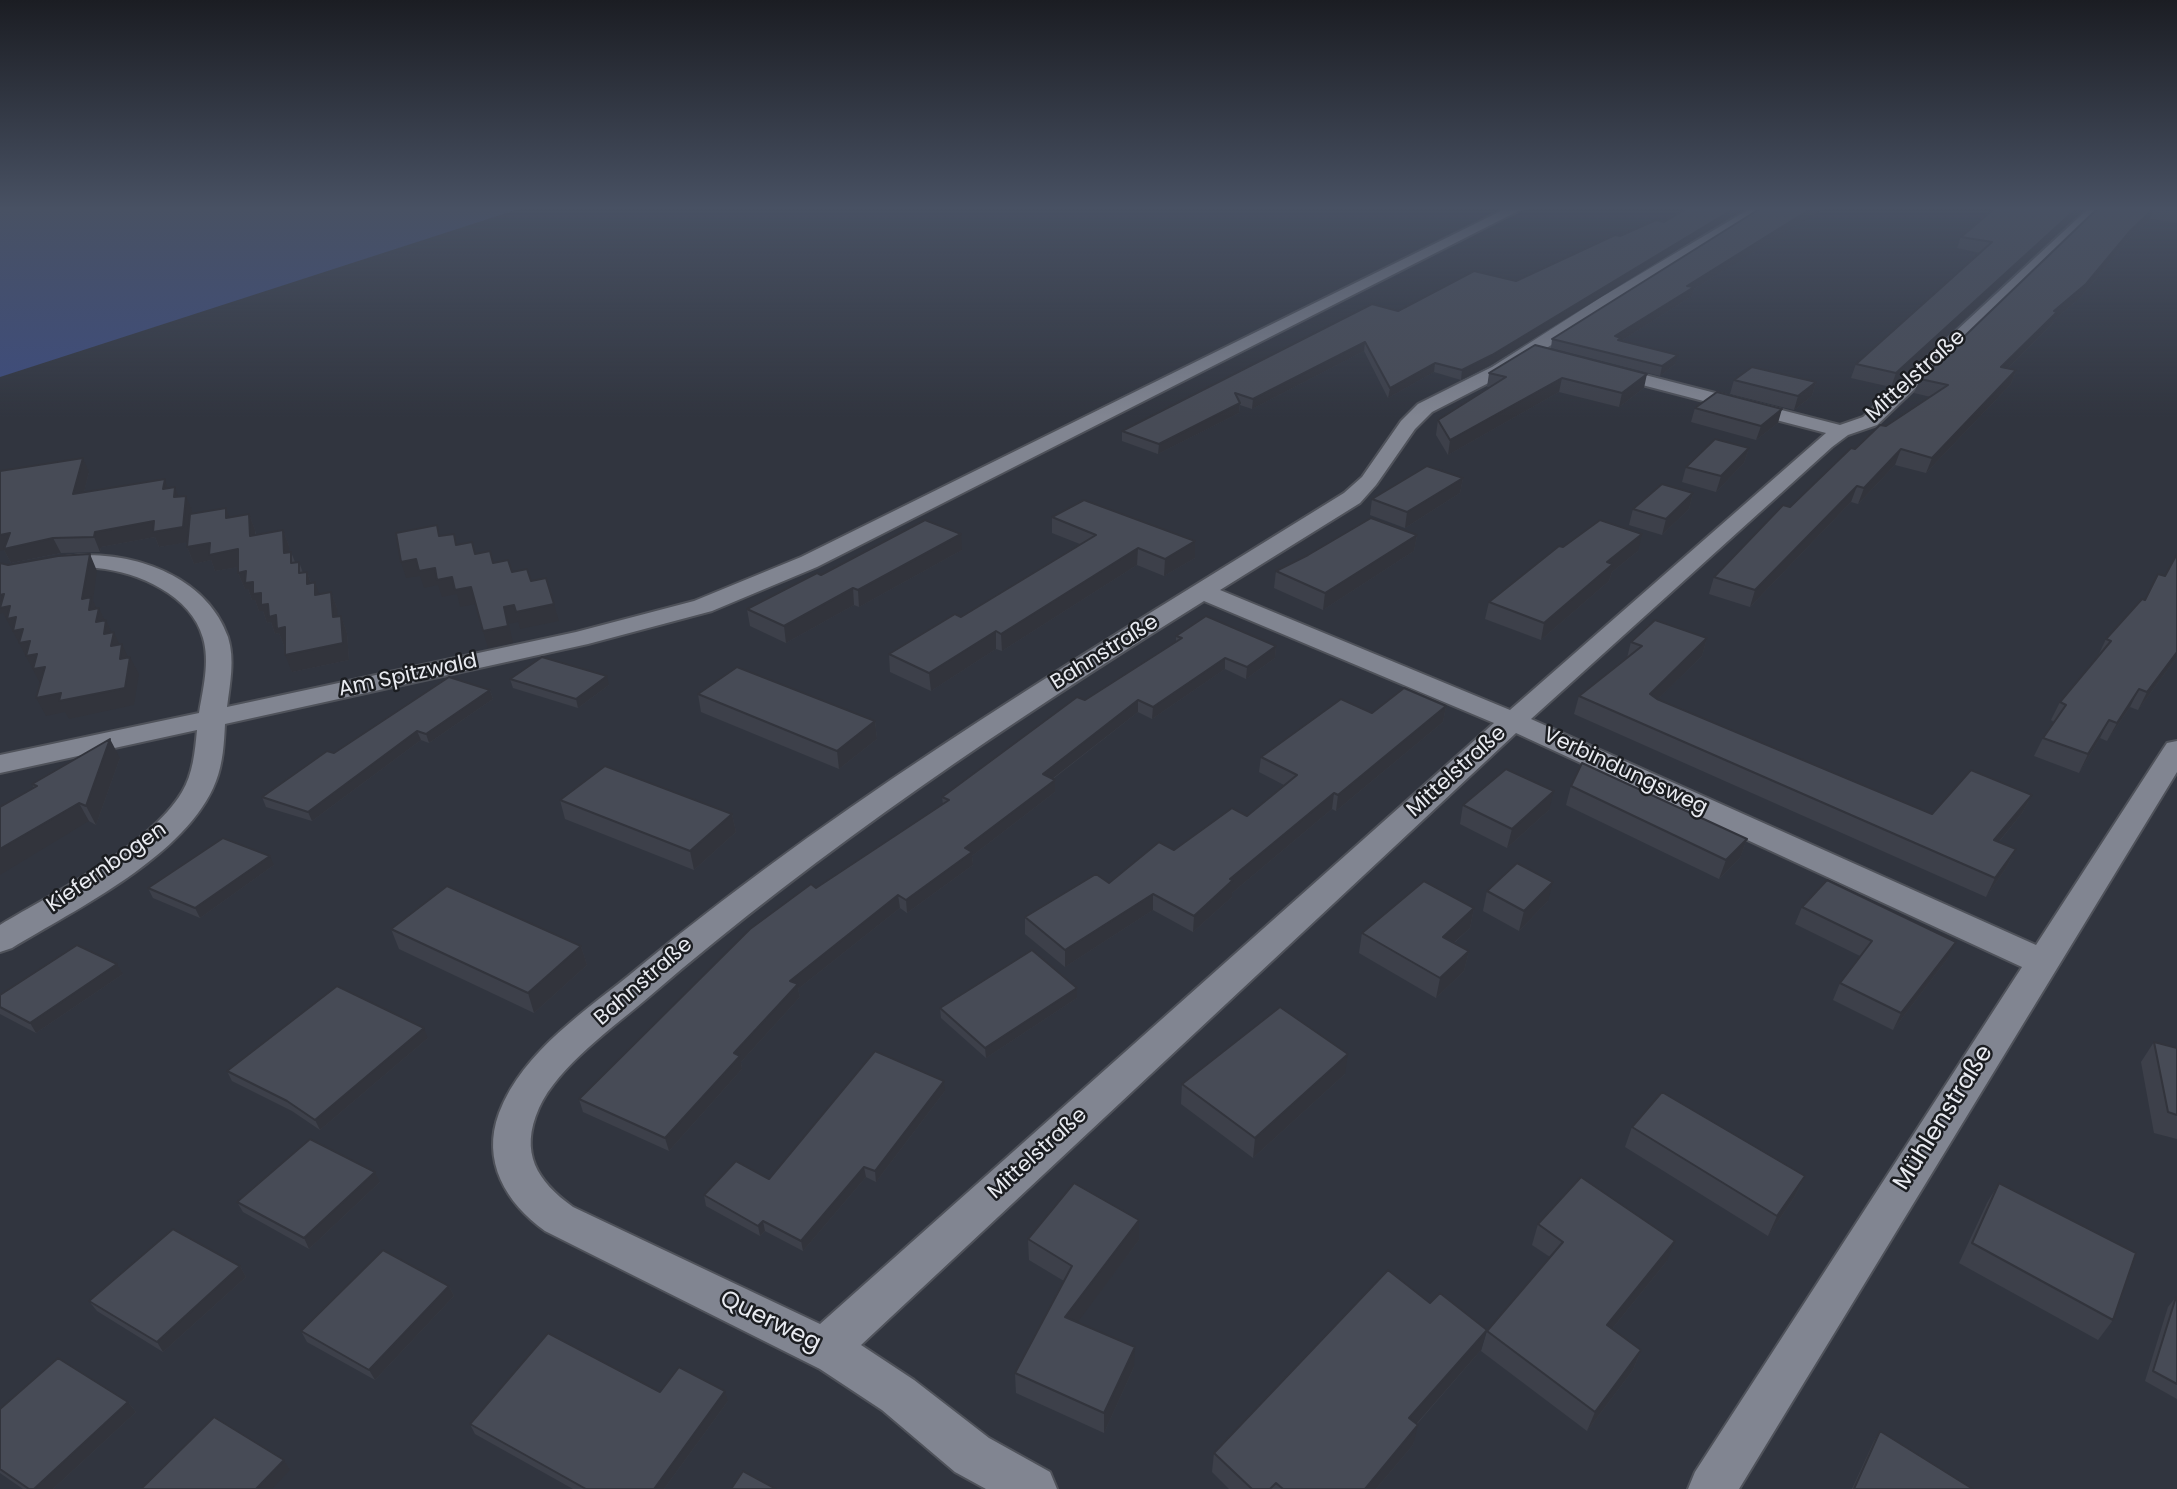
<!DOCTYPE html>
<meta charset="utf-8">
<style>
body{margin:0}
canvas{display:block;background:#31353f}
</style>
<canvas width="2177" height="1489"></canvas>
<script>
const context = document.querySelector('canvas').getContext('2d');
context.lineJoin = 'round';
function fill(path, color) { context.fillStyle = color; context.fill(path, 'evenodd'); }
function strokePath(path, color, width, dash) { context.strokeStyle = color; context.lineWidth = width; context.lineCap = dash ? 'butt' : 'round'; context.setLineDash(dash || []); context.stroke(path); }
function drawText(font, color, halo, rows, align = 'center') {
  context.font = font + ' Poppins,sans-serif'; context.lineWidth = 5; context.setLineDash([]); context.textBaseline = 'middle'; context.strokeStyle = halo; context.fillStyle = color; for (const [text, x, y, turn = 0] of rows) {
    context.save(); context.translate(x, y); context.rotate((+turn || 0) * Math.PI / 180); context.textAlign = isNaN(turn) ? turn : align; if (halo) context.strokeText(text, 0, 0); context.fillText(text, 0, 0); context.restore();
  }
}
fill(new Path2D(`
 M 0,208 L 522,208 L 0,377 Z`), '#3d4c7f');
const street = new Path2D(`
 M 1507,208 L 1524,208 L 817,567 L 712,611 L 588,644 L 225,724 C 224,743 223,763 216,781 C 188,855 76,909 12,948 L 0,952 L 0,925 C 54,892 149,847 182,792 C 193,774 195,751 197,730 L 0,773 L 0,755 L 199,713 C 203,689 210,662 203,638 C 191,595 138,572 97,568 C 81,567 64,574 49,570 L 45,565 L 49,560 C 112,544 204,568 228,637 C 235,659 230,684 227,707 L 576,632 L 694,601 L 801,557 Z
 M 1751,208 L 1767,208 L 1504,375 L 1432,412 L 1415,429 L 1376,485 L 1360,503 L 1220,590 L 1510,710 L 1826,433 L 1604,375 L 1601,371 L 1604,367 L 1610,366 L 1840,425 L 1863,417 L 2089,208 L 2103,208 L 1877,425 L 1848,435 L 1832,447 L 1531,719 L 2036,945 L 2163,749 L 2167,743 L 2177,741 L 2177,772 L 1739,1489 L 1688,1489 L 1695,1472 L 2022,967 L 1516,733 L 861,1345 L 914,1380 L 989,1438 L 1050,1472 L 1057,1489 L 986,1489 L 955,1472 L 882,1410 L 820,1369 L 545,1231 C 506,1203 481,1161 499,1113 C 523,1050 589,1009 638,968 C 858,786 1103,643 1344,493 L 1362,477 L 1401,421 L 1418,404 L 1492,367 L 1600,298 ZM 1204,601 L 1494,723 L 820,1324 L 573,1207 C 537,1181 519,1153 539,1108 C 558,1066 615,1026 650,996 C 823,847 1010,722 1204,601 Z`);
strokePath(street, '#4f525a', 4);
fill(street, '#818591');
fill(new Path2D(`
 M 1688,208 L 1745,208 L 1491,365 L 1461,380 L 1434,372 L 1388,398 L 1364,351 L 1252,409 L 1240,405 L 1239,413 L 1158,454 L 1122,441 L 1122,431 L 1398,311 L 1516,281 L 1620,236 L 1664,222 Z
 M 1995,208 L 2085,208 L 1891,387 L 1851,378 L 1856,364 L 1980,253 L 1957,248 L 1961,237 Z
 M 2098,208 L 2177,208 L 2177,223 L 2150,219 L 2126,242 L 2081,297 L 2054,320 L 2051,325 L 2008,368 L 2016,370 L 2011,384 L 1926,473 L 1895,465 L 1858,504 L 1851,502 L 1750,607 L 1709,594 L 1714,577 L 1855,449 L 1886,426 L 1931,397 L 1914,393 L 1920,379 Z
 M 1812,215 L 1694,289 L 1692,296 L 1621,341 L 1675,364 L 1660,376 L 1551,348 L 1552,339 Z
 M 1535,345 L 1644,388 L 1619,407 L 1559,392 L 1448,455 L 1436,435 L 1438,420 L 1490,387 L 1487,387 L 1489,373 Z
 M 1734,380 L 1816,382 L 1812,396 L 1794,410 L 1730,394 Z
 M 1695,408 L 1778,423 L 1756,440 L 1691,422 Z
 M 1749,448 L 1744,463 L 1716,492 L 1682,482 L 1686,467 Z
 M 89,472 L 84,492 L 168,488 L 179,497 L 192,510 L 191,514 L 230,518 L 249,514 L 255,530 L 256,535 L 283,530 L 289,546 L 289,552 L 291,552 L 295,562 L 299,562 L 303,573 L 307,572 L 311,583 L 319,594 L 331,592 L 337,608 L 337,616 L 341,616 L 347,633 L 349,660 L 292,672 L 285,645 L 284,646 L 279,633 L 275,634 L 271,622 L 267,623 L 263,611 L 259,611 L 255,600 L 252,600 L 248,589 L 245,589 L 238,573 L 238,567 L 215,571 L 211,560 L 194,564 L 187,547 L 187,542 L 159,547 L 155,537 L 101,547 L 100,552 L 61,553 L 11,563 L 4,550 Z
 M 1463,478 L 1460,493 L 1405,528 L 1370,515 L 1372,499 Z
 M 1693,493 L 1689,509 L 1662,535 L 1629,525 L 1633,509 Z
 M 1052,517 L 1195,541 L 1195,558 L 1164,576 L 1137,565 L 1002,651 L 996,649 L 931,691 L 890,672 L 889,654 L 961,617 L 1080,544 L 1052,533 Z
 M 1417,535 L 1414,551 L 1323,610 L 1274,588 L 1276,571 Z
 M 1563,547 L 1638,551 L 1612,572 L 1609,581 L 1541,640 L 1485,619 L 1489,602 Z
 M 962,550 L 859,607 L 854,605 L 786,643 L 750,626 L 747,609 L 821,575 Z
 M 2177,554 L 2177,657 L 2138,710 L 2130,707 L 2107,741 L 2100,738 L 2079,773 L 2034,756 L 2043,738 L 2054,722 L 2051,720 L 2060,702 L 2098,656 L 2106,639 L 2145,600 L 2165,576 Z
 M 1176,636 L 1276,646 L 1275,658 L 1246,679 L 1225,669 L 1152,719 L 1138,712 L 1053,779 L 1055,780 L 1055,792 L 972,856 L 973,865 L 907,913 L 900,908 L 798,989 L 800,997 L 741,1062 L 742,1069 L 669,1151 L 583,1112 L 579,1099 L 816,888 L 943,804 L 942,797 L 1085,700 L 1176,642 Z
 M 1707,638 L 1702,656 L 1658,699 L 1932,814 L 2032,795 L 2022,813 L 1999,842 L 2016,849 L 2006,868 L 1986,897 L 1574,714 L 1579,696 L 1627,658 L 1631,642 Z
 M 510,679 L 609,685 L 578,708 L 513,688 Z
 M 490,690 L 493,699 L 429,743 L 421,740 L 312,821 L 266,807 L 262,797 L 334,753 Z
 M 698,694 L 875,721 L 877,739 L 839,769 L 701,712 Z
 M 1446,706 L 1443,722 L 1336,811 L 1332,809 L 1232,893 L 1232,897 L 1193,932 L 1153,910 L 1065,967 L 1025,934 L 1025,917 L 1109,883 L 1247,816 L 1284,785 L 1259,772 L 1261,757 L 1372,713 Z
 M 120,758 L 96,825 L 89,821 L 34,788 L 32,784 Z
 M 1571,786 L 1747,839 L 1740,858 L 1719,879 L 1566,805 Z
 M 560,800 L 732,814 L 736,832 L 694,870 L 565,819 Z
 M 1463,805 L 1549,810 L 1507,848 L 1460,824 Z
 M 274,865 L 200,918 L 153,898 L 148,888 Z
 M 1487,891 L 1548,901 L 1519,931 L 1483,911 Z
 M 1802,907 L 1948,958 L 1893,1030 L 1833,1000 L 1840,983 L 1860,956 L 1795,924 Z
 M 1474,908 L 1470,928 L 1454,943 L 1469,951 L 1464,971 L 1436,998 L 1359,953 L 1362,933 Z
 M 391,929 L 581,946 L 587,965 L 534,1013 L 399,949 Z
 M 123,974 L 36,1033 L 0,1014 L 0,995 Z
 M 1077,988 L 1077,998 L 986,1058 L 941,1018 L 940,1008 Z
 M 428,1038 L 320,1130 L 292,1111 L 232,1081 L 227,1071 Z
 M 2154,1042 L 2177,1048 L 2177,1139 L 2154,1133 L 2141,1062 Z
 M 1345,1074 L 1253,1158 L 1181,1104 L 1182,1084 Z
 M 945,1091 L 876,1182 L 866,1177 L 803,1251 L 765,1231 L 760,1236 L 706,1206 L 704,1195 L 769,1179 Z
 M 1632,1127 L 1805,1176 L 1795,1196 L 1768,1236 L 1625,1147 Z
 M 380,1182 L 309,1249 L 243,1212 L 237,1202 Z
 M 1999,1183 L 2113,1320 L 2098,1340 L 1959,1263 L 1987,1203 Z
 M 1538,1224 L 1667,1261 L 1612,1329 L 1641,1350 L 1633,1370 L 1587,1431 L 1481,1351 L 1487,1331 L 1550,1257 L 1532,1245 Z
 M 1028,1239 L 1139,1240 L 1077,1322 L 1134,1367 L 1104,1433 L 1016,1393 L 1015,1373 L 1064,1281 L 1029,1260 Z
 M 240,1266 L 246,1277 L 163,1352 L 97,1311 L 89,1301 Z
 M 449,1286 L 454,1296 L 375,1380 L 307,1342 L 301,1331 Z
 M 2176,1297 L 2177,1297 L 2177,1399 L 2145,1381 L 2168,1307 Z
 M 1481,1350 L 1417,1424 L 1413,1445 L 1376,1489 L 1229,1489 L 1212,1472 L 1214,1453 Z
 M 728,1401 L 664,1489 L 573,1489 L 475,1434 L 470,1424 Z
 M 128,1402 L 136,1412 L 53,1489 L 23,1489 L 0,1473 L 0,1409 Z
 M 1880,1431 L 1973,1489 L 1852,1489 L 1874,1441 Z`), '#3d404a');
fill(new Path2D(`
 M 1735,208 L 1745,208 L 1491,365 L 1461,380 L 1462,370 Z
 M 1812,208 L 1824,208 L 1694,289 L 1692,296 L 1621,341 L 1619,347 L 1615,336 L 1687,286 Z
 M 2077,208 L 2085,208 L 1891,387 L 1896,373 Z
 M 2154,208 L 2150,219 L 2126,242 L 2081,297 L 2054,320 L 2051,325 L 1995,381 L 2001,367 L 2131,230 Z
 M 1365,342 L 1364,351 L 1252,409 L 1253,399 Z
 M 1678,355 L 1675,364 L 1660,376 L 1662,366 Z
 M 1435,363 L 1434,372 L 1388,398 L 1390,388 Z
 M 2016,370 L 2011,384 L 1926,473 L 1932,458 Z
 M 1647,374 L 1644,388 L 1619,407 L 1622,393 Z
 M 1562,378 L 1559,392 L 1448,455 L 1450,440 Z
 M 1816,382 L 1812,396 L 1794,410 L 1798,396 Z
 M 1240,403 L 1239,413 L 1158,454 L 1159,444 Z
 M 1782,409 L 1778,423 L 1756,440 L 1761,426 Z
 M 1749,448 L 1744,463 L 1716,492 L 1721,476 Z
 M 1901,449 L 1895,465 L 1858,504 L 1864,488 Z
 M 83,458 L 89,472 L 80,509 L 73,494 Z
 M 1463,478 L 1460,493 L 1405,528 L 1407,512 Z
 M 165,479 L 170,494 L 163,489 Z
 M 1857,486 L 1851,502 L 1750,607 L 1755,590 Z
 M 175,487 L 181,502 L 174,497 Z
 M 1693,493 L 1689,509 L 1662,535 L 1666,519 Z
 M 186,496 L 192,510 L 189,542 L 159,547 L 155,537 L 101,547 L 100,552 L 94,537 L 95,532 Z
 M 226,508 L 232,523 L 226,518 Z
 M 249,514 L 255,530 L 256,552 L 250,536 Z
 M 283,530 L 289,546 L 290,569 L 284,553 Z
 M 10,533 L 53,538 L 61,553 L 11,563 L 4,550 L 0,551 L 0,535 Z
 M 961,534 L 962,550 L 859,607 L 858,590 Z
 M 1642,534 L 1638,551 L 1612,572 L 1609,581 L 1541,640 L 1544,623 L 1607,562 Z
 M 1417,535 L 1414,551 L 1323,610 L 1325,593 Z
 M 1195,541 L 1195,558 L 1164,576 L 1165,559 Z
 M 210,543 L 238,549 L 245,566 L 215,571 L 211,560 L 194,564 L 187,547 Z
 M 1138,548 L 1137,565 L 1002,651 L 1001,634 Z
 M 90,554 L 97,571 L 93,600 L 98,612 L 99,608 L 106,623 L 106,620 L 113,635 L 114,632 L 121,648 L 122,644 L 130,661 L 130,657 L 139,674 L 134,705 L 69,719 L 65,712 L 46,716 L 36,698 L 82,599 Z
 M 416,559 L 471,587 L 476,604 L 460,607 L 457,594 L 442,597 L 438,585 L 424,588 L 420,576 L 406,578 L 401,562 Z
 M 246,571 L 285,627 L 292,644 L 284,646 L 279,633 L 275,634 L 271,622 L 267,623 L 263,611 L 259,611 L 255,600 L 252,600 L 248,589 L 245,589 L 238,573 Z
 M 307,572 L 313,589 L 307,584 Z
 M 315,582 L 321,599 L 315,595 Z
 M 853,588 L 854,605 L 786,643 L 784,626 Z
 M 331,592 L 337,608 L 339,635 L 333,617 Z
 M 4,594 L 45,667 L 42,687 L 3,613 L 0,614 L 0,595 Z
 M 554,604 L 559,621 L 520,629 L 516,612 Z
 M 514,605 L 518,622 L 509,624 L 513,643 L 488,648 L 483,631 L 504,607 Z
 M 341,616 L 347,633 L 349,660 L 292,672 L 285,655 Z
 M 996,631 L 996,649 L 931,691 L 929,673 Z
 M 1707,638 L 1702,656 L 1645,712 L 1650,694 Z
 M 1276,646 L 1275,658 L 1246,679 L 1247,667 Z
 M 2177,652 L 2177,657 L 2138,710 L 2147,692 Z
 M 1225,658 L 1225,669 L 1152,719 L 1153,707 Z
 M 607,676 L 609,685 L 578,708 L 576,699 Z
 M 2139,689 L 2130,707 L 2107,741 L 2117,723 Z
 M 490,690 L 493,699 L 429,743 L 426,734 Z
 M 1138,700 L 1138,712 L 1043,786 L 1043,774 Z
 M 1446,706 L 1443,722 L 1336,811 L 1338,795 Z
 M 2109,720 L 2100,738 L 2079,773 L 2088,754 Z
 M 875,721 L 877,739 L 839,769 L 837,751 Z
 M 417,731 L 421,740 L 312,821 L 308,812 Z
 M 110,739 L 120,758 L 96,825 L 86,806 Z
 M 1055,780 L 1055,792 L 972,856 L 973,865 L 907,913 L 906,900 L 965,848 Z
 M 1554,791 L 1549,810 L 1507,848 L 1512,829 Z
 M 1334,793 L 1332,809 L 1232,893 L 1232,897 L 1193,932 L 1194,916 L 1230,879 Z
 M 2032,795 L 2022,813 L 1985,859 L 1994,840 Z
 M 79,803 L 89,821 L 0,875 L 0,849 Z
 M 732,814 L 736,832 L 694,870 L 690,851 Z
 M 1747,839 L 1740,858 L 1719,879 L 1726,860 Z
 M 2016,849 L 2006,868 L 1986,897 L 1995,878 Z
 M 270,856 L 274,865 L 200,918 L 195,908 Z
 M 1553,882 L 1548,901 L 1519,931 L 1524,911 Z
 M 1153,894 L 1153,910 L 1065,967 L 1065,950 Z
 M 898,895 L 900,908 L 798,989 L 800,997 L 741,1062 L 742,1069 L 669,1151 L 665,1138 L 734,1053 L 790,981 Z
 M 1474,908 L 1470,928 L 1439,956 L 1443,937 Z
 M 1956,942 L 1948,958 L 1893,1030 L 1901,1013 Z
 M 581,946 L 587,965 L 534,1013 L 528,993 Z
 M 1469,951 L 1464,971 L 1436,998 L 1440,978 Z
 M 117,964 L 123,974 L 36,1033 L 30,1023 Z
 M 1077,988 L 1077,998 L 986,1058 L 985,1048 Z
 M 424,1028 L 428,1038 L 320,1130 L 315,1120 Z
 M 1348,1054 L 1345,1074 L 1253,1158 L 1255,1138 Z
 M 944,1081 L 945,1091 L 876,1182 L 875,1171 Z
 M 864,1167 L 866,1177 L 803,1251 L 801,1241 Z
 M 375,1172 L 380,1182 L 309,1249 L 304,1238 Z
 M 1805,1176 L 1795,1196 L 1768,1236 L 1777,1216 Z
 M 1139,1220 L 1139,1240 L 1066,1338 L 1065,1317 Z
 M 763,1221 L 765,1231 L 760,1236 L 758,1226 Z
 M 1675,1241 L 1667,1261 L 1599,1345 L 1607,1325 Z
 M 240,1266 L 246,1277 L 163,1352 L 157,1342 Z
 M 449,1286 L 454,1296 L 375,1380 L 369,1370 Z
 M 1487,1330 L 1481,1350 L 1404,1438 L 1409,1418 Z
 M 1135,1347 L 1134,1367 L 1104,1433 L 1104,1413 Z
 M 1641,1350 L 1633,1370 L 1587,1431 L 1595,1412 Z
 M 725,1391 L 728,1401 L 664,1489 L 654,1489 Z
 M 128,1402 L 136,1412 L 53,1489 L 34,1489 Z
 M 1418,1425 L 1413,1445 L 1376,1489 L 1365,1489 Z
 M 284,1460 L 290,1470 L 272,1489 L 256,1489 Z`), '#32343c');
const building = new Path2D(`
 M 1688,208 L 1735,208 L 1492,355 L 1462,370 L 1435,363 L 1390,388 L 1365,342 L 1253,399 L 1235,393 L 1240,403 L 1159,444 L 1122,431 L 1372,304 L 1398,311 L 1474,271 L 1516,281 L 1615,235 L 1620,236 L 1656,220 L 1664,222 Z
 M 1761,208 L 1812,208 L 1687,286 L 1694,287 L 1615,336 L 1621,338 L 1618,340 L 1678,355 L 1662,366 L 1552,339 Z
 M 1995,208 L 2077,208 L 1896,373 L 1856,364 L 1992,242 L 1961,237 Z
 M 2098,208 L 2154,208 L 2131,230 L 2086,284 L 2054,311 L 2057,312 L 2001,367 L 2016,370 L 1932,458 L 1901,449 L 1864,488 L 1857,486 L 1755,590 L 1714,577 L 1783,505 L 1790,507 L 1851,448 L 1855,449 L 1880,425 L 1886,426 L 1948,385 L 1920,379 Z
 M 2160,208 L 2177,208 L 2177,211 Z
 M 1535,345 L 1647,374 L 1622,393 L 1562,378 L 1450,440 L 1438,420 L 1506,377 L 1489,373 Z
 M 1752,367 L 1816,382 L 1798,396 L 1734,380 Z
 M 1717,392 L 1782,409 L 1761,426 L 1695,408 Z
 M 1715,439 L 1749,448 L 1721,476 L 1686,467 Z
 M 83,458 L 73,494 L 165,479 L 163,489 L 175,487 L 174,497 L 186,496 L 183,527 L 153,532 L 154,521 L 95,532 L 94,537 L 53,538 L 4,549 L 10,533 L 0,535 L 0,471 Z
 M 1427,466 L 1463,478 L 1407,512 L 1372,499 Z
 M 1662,484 L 1693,493 L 1666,519 L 1633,509 Z
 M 1084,500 L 1195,541 L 1165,559 L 1138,548 L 1001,634 L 996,631 L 929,673 L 889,654 L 955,614 L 961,617 L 1096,535 L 1052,517 Z
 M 226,508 L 226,518 L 249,514 L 250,536 L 283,530 L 284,553 L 291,552 L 291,563 L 299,562 L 299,573 L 307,572 L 307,584 L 315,582 L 315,595 L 331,592 L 333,617 L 341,616 L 343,643 L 285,655 L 285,627 L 277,629 L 276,615 L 269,617 L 268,604 L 261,605 L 261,593 L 253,594 L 253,582 L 245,583 L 246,571 L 238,573 L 238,549 L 209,555 L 210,543 L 187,547 L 190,514 Z
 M 1371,518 L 1417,535 L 1325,593 L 1276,571 L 1308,555 Z
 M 925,520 L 961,534 L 858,590 L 853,588 L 784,626 L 747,609 L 817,573 L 821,575 Z
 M 1600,520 L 1642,534 L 1607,562 L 1613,564 L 1544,623 L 1489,602 L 1559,546 L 1563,547 Z
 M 437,525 L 439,536 L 454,534 L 456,545 L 472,542 L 475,554 L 490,551 L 493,563 L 508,560 L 512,572 L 527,569 L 531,581 L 546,578 L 554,604 L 516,612 L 514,605 L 504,607 L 508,626 L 483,631 L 471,587 L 455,590 L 452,577 L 437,580 L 435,568 L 419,571 L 416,559 L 401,562 L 396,533 Z
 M 90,554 L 82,599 L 91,597 L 89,610 L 99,608 L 96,622 L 106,620 L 104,634 L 114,632 L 111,646 L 122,644 L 120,659 L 130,657 L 125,688 L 59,701 L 61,693 L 36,698 L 45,667 L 33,669 L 37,654 L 26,656 L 30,641 L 19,643 L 23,629 L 13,631 L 16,617 L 7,619 L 10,606 L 0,608 L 4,594 L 0,595 L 0,563 L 8,565 L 58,556 Z
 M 2177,554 L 2177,652 L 2147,692 L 2139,689 L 2117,723 L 2109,720 L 2088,754 L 2043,738 L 2066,705 L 2060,702 L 2111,641 L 2106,639 L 2142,599 L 2145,600 L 2158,574 L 2165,576 Z
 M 1206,616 L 1276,646 L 1247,667 L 1225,658 L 1153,707 L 1138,700 L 1043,774 L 1055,780 L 965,848 L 972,852 L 906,900 L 898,895 L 790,981 L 798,984 L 734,1053 L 740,1056 L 665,1138 L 579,1099 L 750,929 L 811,884 L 816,888 L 949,800 L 942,797 L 1077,697 L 1085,700 L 1182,638 L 1176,636 Z
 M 1655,620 L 1707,638 L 1650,694 L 1657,699 L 1932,814 L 1971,770 L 2032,795 L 1994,840 L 2016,849 L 1995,878 L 1579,696 L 1642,646 L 1631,642 Z
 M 542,657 L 607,676 L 576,699 L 510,679 Z
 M 737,667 L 875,721 L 837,751 L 698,694 Z
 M 449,677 L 490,690 L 426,734 L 417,731 L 308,812 L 262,797 L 327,751 L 334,753 Z
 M 1404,688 L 1446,706 L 1338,795 L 1334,793 L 1230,879 L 1233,880 L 1194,916 L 1153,894 L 1065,950 L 1025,917 L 1096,874 L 1109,883 L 1159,842 L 1174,850 L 1232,808 L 1247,816 L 1297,775 L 1261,757 L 1341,699 L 1372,713 Z
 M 110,739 L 86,806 L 79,803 L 0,849 L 0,807 L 37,786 L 32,784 Z
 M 1582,763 L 1747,839 L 1726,860 L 1571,786 Z
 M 605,766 L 732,814 L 690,851 L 560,800 Z
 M 1506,769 L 1554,791 L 1512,829 L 1463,805 Z
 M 223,838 L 270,856 L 195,908 L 148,888 Z
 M 1517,863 L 1553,882 L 1524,911 L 1487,891 Z
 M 1827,880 L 1956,942 L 1901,1013 L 1840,983 L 1872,941 L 1802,907 Z
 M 1424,881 L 1474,908 L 1443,937 L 1469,951 L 1440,978 L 1362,933 Z
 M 447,886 L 581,946 L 528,993 L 391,929 Z
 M 77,945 L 117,964 L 30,1023 L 0,1007 L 0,995 Z
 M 1032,950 L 1077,988 L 985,1048 L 940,1008 Z
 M 337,986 L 424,1028 L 315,1120 L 287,1101 L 227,1071 Z
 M 1280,1007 L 1348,1054 L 1255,1138 L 1182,1084 Z
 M 2154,1042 L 2177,1048 L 2177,1115 L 2168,1112 Z
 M 875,1051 L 944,1081 L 875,1171 L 864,1167 L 801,1241 L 763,1221 L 758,1226 L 704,1195 L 736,1161 L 769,1179 Z
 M 1662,1092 L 1805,1176 L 1777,1216 L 1632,1127 Z
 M 310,1139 L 375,1172 L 304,1238 L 237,1202 Z
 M 1581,1177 L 1675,1241 L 1607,1325 L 1641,1350 L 1595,1412 L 1487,1331 L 1563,1242 L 1538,1224 Z
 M 1074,1183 L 1139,1220 L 1065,1317 L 1135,1347 L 1104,1413 L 1015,1373 L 1072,1266 L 1028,1239 Z
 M 1999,1183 L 2136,1253 L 2113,1320 L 1972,1243 Z
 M 173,1229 L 240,1266 L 157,1342 L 89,1301 Z
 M 383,1250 L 449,1286 L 369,1370 L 301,1331 Z
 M 1388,1270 L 1430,1303 L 1440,1293 L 1487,1330 L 1409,1418 L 1418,1425 L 1365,1489 L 1283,1489 L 1276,1483 L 1270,1489 L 1252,1489 L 1214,1453 Z
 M 2176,1297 L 2177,1297 L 2177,1384 L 2153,1371 Z
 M 548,1333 L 660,1392 L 679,1367 L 725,1391 L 654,1489 L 586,1489 L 470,1424 Z
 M 58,1358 L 128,1402 L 34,1489 L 29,1489 L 0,1469 L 0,1409 Z
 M 214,1417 L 284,1460 L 256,1489 L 141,1489 Z
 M 1880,1431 L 1973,1489 L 1854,1489 Z
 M 743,1471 L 776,1489 L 731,1489 Z`);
fill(building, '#474b56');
strokePath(building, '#32343c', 2);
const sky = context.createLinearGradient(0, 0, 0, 417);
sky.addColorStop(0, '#1b1d23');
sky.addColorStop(0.5, '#485163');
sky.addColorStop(1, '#48516300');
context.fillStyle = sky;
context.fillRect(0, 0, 2177, 417);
drawText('21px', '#e9ebf1', '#1b1d21', [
 ["Mittelstraße",1916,376,-42],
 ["Bahnstraße",1105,653,-32],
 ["Am Spitzwald",408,676,-12],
 ["Mittelstraße",1457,772,-42],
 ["Verbindungsweg",1625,772,25],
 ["Kiefernbogen",107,868,-35],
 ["Bahnstraße",644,982,-41],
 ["Mittelstraße",1038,1154,-42]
]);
drawText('24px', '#e9ebf1', '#1b1d21', [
 ["Mühlenstraße",1944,1118,-58],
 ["Querweg",770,1322,26]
]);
</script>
